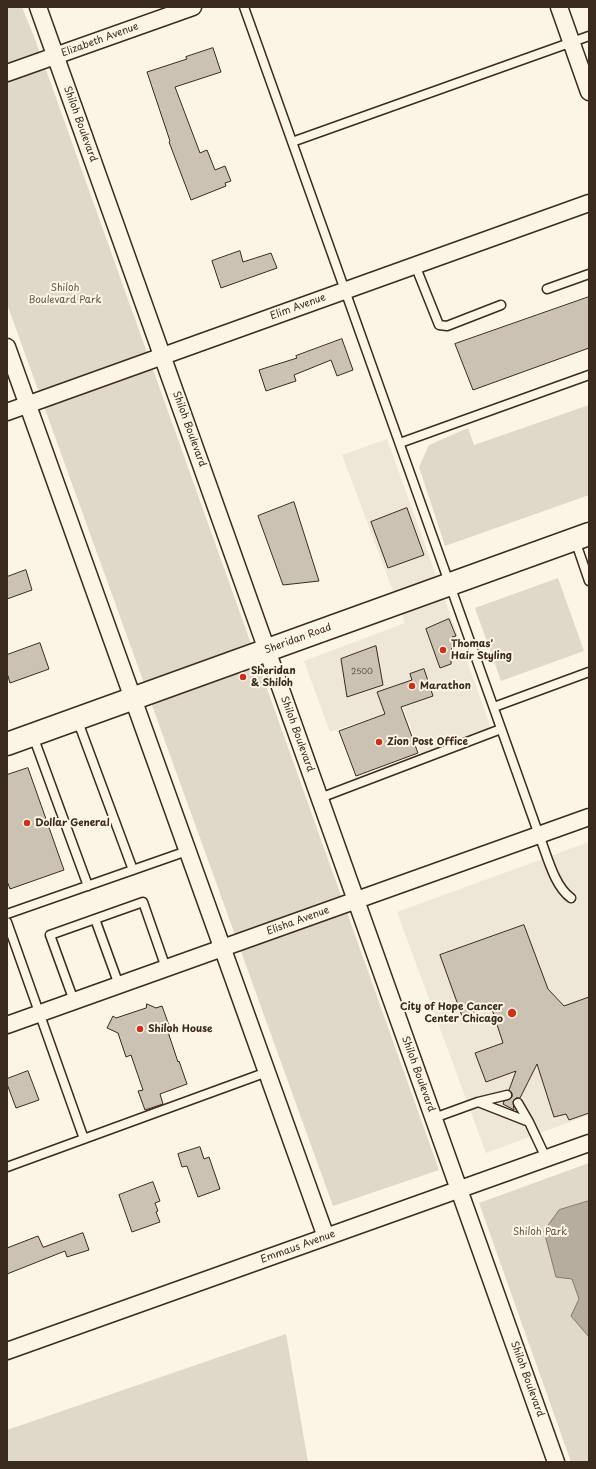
<!DOCTYPE html>
<style>
body{margin:0}
#map{position:relative;width:596px;height:1469px;overflow:hidden;background:#fcf5e5;font-family:"Playpen Sans",sans-serif}
canvas{display:block}
.frame{position:absolute;inset:0;border:8px solid #3b2a1e;pointer-events:none}
</style>
<div id="map">
<canvas width="596" height="1469"></canvas>
<div class="frame"></div>
</div>
<script>
const context = document.querySelector('canvas').getContext('2d');
context.lineJoin = 'round';
function fill(path, color) { context.fillStyle = color; context.fill(path, 'evenodd'); }
function strokePath(path, color, width, dash) { context.strokeStyle = color; context.lineWidth = width; context.lineCap = dash ? 'butt' : 'round'; context.setLineDash(dash || []); context.stroke(path); }
function drawText(font, color, halo, rows, align = 'center') {
  context.font = font + ' "Playpen Sans",sans-serif'; context.lineWidth = 4; context.setLineDash([]); context.textBaseline = 'middle'; context.strokeStyle = halo; context.fillStyle = color; for (const [text, x, y, turn = 0] of rows) {
    context.save(); context.translate(x, y); context.rotate((+turn || 0) * Math.PI / 180); context.textAlign = isNaN(turn) ? turn : align; if (halo) context.strokeText(text, 0, 0); context.fillText(text, 0, 0); context.restore();
  }
}
fill(new Path2D(`
 M 387,439 L 491,728 L 421,754 L 403,707 L 330,732 L 304,661 L 405,623 L 342,455 Z
 M 589,842 L 589,1115 L 486,1153 L 397,912 Z`), '#eee6d6');
fill(new Path2D(`
 M 7,7 L 22,7 L 35,39 L 439,1170 L 333,1206 L 7,304 Z
 M 589,405 L 589,495 L 445,546 L 419,467 L 429,445 L 468,428 L 474,445 Z
 M 558,578 L 584,651 L 501,681 L 475,608 Z
 M 589,1163 L 589,1462 L 571,1462 L 479,1203 Z
 M 286,1334 L 308,1462 L 7,1462 L 7,1430 Z`), '#e0d8c8');
const water = new Path2D(`
 M 589,1201 L 589,1337 L 571,1316 L 579,1299 L 572,1279 L 556,1277 L 544,1231 L 559,1210 Z`);
fill(water, '#b7ad9e');
strokePath(water, '#85796b', 1);
const building = new Path2D(`
 M 213,48 L 221,72 L 175,87 L 200,153 L 207,150 L 215,170 L 225,166 L 231,181 L 225,183 L 226,186 L 191,200 L 169,142 L 170,141 L 147,72 L 187,59 L 186,57 Z
 M 240,251 L 243,262 L 271,253 L 277,268 L 221,288 L 212,261 Z
 M 589,297 L 589,348 L 473,390 L 455,344 Z
 M 342,339 L 353,370 L 337,376 L 331,360 L 294,375 L 296,381 L 266,391 L 259,370 L 297,358 L 296,356 Z
 M 294,502 L 319,581 L 283,585 L 258,516 Z
 M 407,508 L 424,555 L 388,568 L 371,522 Z
 M 26,570 L 32,590 L 7,599 L 7,577 Z
 M 449,619 L 456,636 L 452,637 L 451,664 L 440,668 L 426,629 Z
 M 40,643 L 49,669 L 10,683 L 7,673 L 7,655 Z
 M 376,646 L 383,685 L 347,697 L 341,659 Z
 M 424,669 L 433,696 L 401,707 L 418,753 L 356,776 L 339,731 L 385,714 L 377,692 L 412,680 L 410,674 Z
 M 28,768 L 64,870 L 10,889 L 7,881 L 7,775 Z
 M 524,925 L 548,989 L 564,1006 L 589,997 L 589,1113 L 569,1120 L 566,1114 L 554,1117 L 537,1064 L 520,1098 L 516,1098 L 513,1101 L 514,1110 L 503,1104 L 504,1101 L 510,1099 L 512,1097 L 512,1093 L 509,1090 L 516,1071 L 486,1082 L 475,1053 L 503,1043 L 491,1006 L 462,1016 L 440,955 Z
 M 147,1004 L 156,1008 L 162,1006 L 171,1031 L 168,1032 L 178,1062 L 179,1061 L 187,1084 L 160,1094 L 163,1104 L 145,1110 L 138,1091 L 143,1090 L 131,1055 L 126,1057 L 118,1033 L 107,1028 L 113,1016 L 116,1018 L 146,1008 Z
 M 28,1071 L 39,1100 L 16,1108 L 7,1084 L 7,1079 Z
 M 200,1147 L 204,1159 L 209,1157 L 220,1189 L 198,1197 L 187,1166 L 182,1167 L 178,1154 Z
 M 153,1182 L 160,1201 L 155,1203 L 158,1211 L 156,1212 L 160,1222 L 132,1232 L 119,1195 Z
 M 83,1233 L 89,1250 L 67,1257 L 65,1251 L 7,1274 L 7,1248 L 38,1236 L 43,1247 Z`);
fill(building, '#ccc2b3');
strokePath(building, '#3b2a1e', 1);
const service = new Path2D(`
 M 244,7 L 539,835 C 547,855 554,886 571,898
 M 292,142 L 589,36
 M 415,265 L 439,325 L 447,326 L 501,305
 M 547,289 L 589,274
 M 400,443 L 589,375
 M 575,540 L 589,581
 M 494,707 L 589,672
 M 77,719 L 133,870
 M 33,736 L 88,886
 M 320,798 L 501,729
 M 7,914 L 187,851
 M 95,919 L 119,985
 M 7,922 L 84,1139
 M 74,1001 L 50,935 L 143,902 L 166,968
 M 478,1102 L 507,1095
 M 518,1103 L 529,1122
 M 434,1118 L 478,1102 L 529,1122 L 546,1158
 M 7,1167 L 267,1072`);
const minor = new Path2D(`
 M 38,7 L 556,1462
 M 559,7 L 589,92
 M 7,73 L 193,7
 M 7,347 L 326,1237
 M 7,412 L 589,203
 M 7,1025 L 589,817
 M 7,1351 L 589,1143`);
const primary = new Path2D(`
 M 7,744 L 589,534`);
strokePath(service, '#3b2a1e', 11);
strokePath(minor, '#3b2a1e', 19);
strokePath(primary, '#3b2a1e', 25);
strokePath(service, '#fcf5e5', 8);
strokePath(minor, '#fcf5e5', 16);
strokePath(primary, '#fcf5e5', 22);
for (const [x, y, r, color] of [
 [443,650,4,"#c8321e"],
 [243,677,4,"#c8321e"],
 [412,686,4,"#c8321e"],
 [379,742,4,"#c8321e"],
 [27,823,4,"#c8321e"],
 [512,1013,5,"#c8321e"],
 [140,1029,4,"#c8321e"]
]) { const dot = new Path2D(); dot.arc(x, y, r, 0, 2 * Math.PI); context.fillStyle = color; context.fill(dot); strokePath(dot, '#fcf5e5', 1.5); }
drawText('8px', '#5f5043', null, [
 ["2500",362,672]
]);
drawText('10px', '#3b2a1e', '#fcf5e5', [
 ["Elizabeth Avenue",100,40,-20],
 ["Shiloh Boulevard",80,124,70],
 ["Elim Avenue",298,307,-20],
 ["Shiloh Boulevard",189,429,70],
 ["Sheridan Road",298,639,-20],
 ["Shiloh Boulevard",297,734,70],
 ["Elisha Avenue",298,921,-20],
 ["Shiloh Boulevard",418,1074,70],
 ["Emmaus Avenue",298,1247,-20],
 ["Shiloh Boulevard",527,1379,70]
]);
drawText('10px', '#645648', '#fcf5e5', [
 ["Shiloh",65,288],
 ["Boulevard Park",65,300],
 ["Shiloh Park",540,1232]
]);
drawText('bold 10px', '#3b2a1e', '#fcf5e5', [
 ["Thomas'",451,644],
 ["Hair Styling",451,656],
 ["Sheridan",251,671],
 ["& Shiloh",251,683],
 ["Marathon",420,686],
 ["Zion Post Office",387,742],
 ["Dollar General",35,823],
 ["City of Hope Cancer",503,1007,"right"],
 ["Center Chicago",503,1019,"right"],
 ["Shiloh House",148,1029]
], 'left');
</script>
